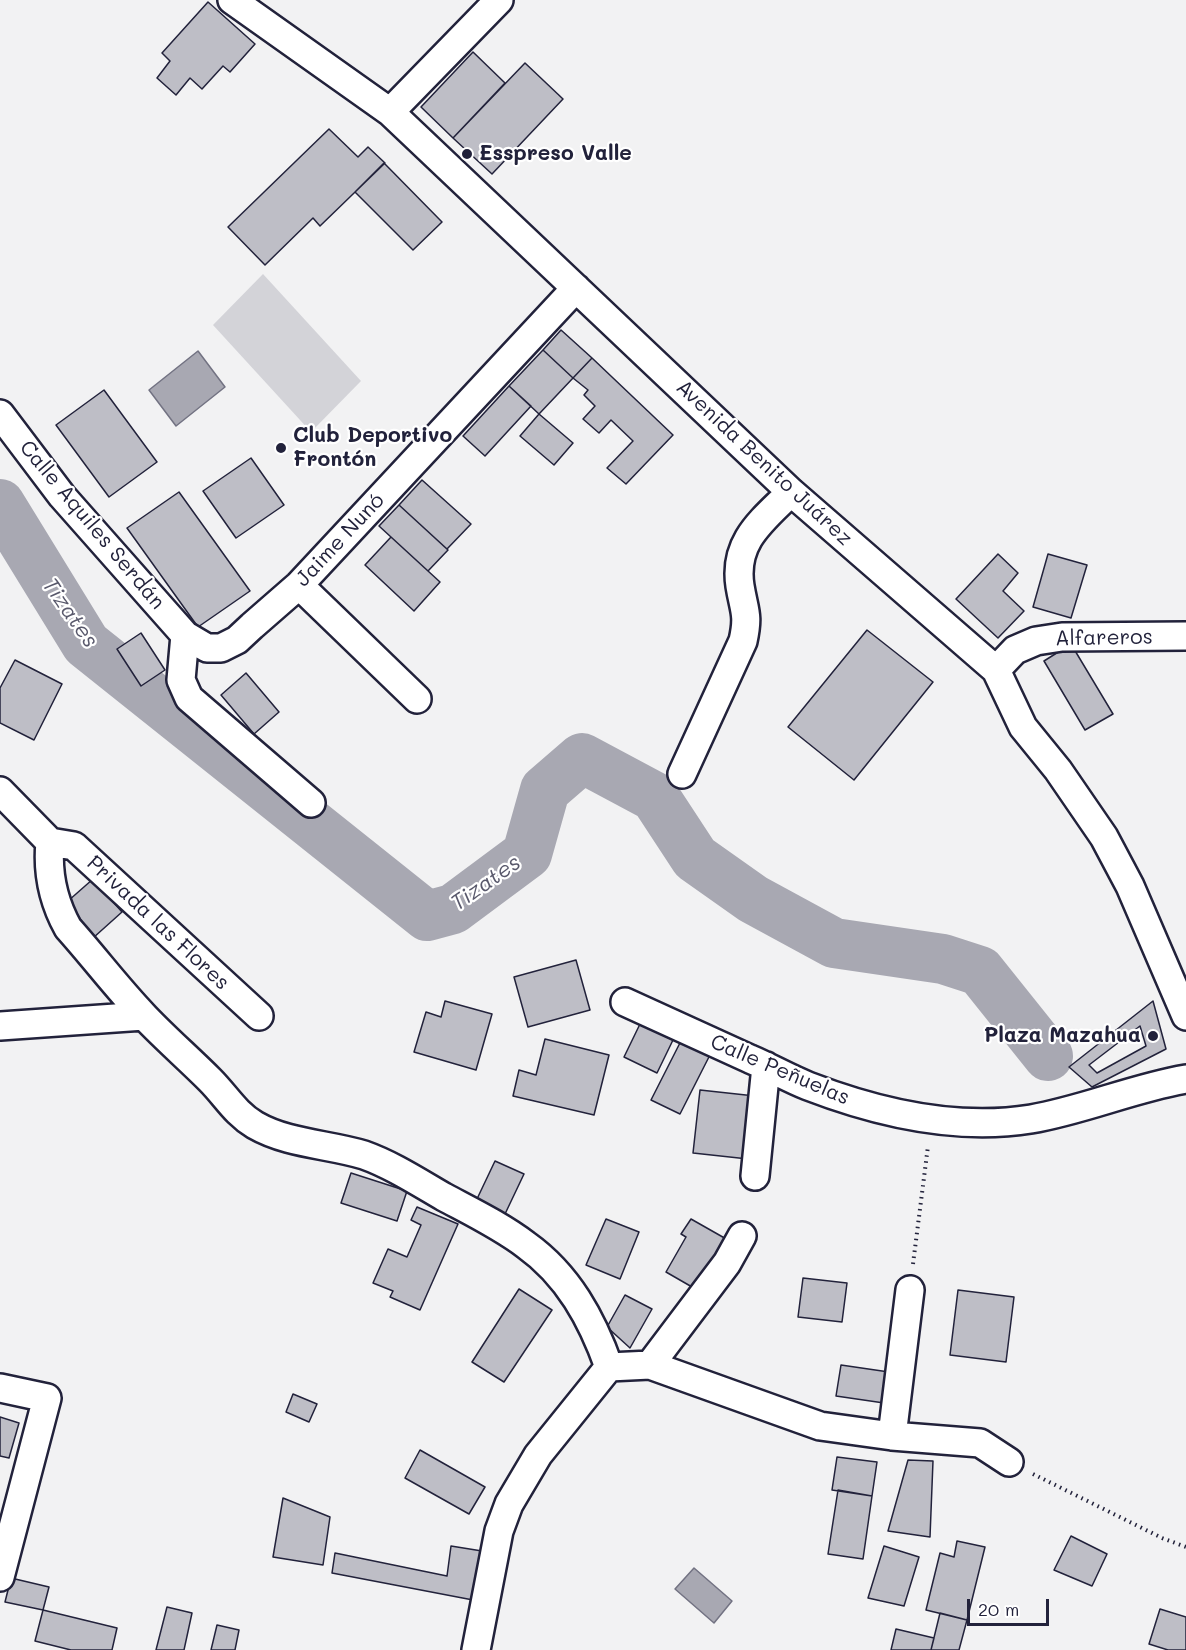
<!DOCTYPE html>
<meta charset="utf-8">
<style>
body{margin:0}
#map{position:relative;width:1186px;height:1650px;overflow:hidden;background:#f2f2f3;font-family:Mali,sans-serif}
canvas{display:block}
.scale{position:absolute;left:967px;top:1599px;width:82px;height:27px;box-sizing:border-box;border:3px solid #22223b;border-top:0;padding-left:8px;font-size:18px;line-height:21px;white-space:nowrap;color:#22223b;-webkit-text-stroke:4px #fff;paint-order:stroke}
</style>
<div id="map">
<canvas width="1186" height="1650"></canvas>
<div class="scale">20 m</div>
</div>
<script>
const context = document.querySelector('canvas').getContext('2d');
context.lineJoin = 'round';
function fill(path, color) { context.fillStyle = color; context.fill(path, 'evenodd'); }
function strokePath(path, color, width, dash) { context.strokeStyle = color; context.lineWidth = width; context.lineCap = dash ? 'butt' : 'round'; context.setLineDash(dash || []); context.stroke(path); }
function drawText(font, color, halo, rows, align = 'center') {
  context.font = font + ' Mali,sans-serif'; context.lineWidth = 4.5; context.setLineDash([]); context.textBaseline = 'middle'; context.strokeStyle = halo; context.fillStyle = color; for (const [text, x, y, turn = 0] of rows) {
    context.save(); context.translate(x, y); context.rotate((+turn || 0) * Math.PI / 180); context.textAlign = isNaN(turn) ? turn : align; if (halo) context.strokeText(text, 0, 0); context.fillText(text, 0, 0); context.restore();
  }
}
fill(new Path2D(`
 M 263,274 L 361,381 L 311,432 L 213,325 Z`), '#d3d3d8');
const water = new Path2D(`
 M 198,351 L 225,387 L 176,426 L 149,390 Z
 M 694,1568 L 732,1601 L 714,1623 L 675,1589 Z`);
fill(water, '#a8a8b2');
strokePath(water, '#727282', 1.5);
strokePath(new Path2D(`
 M 0,504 L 86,644 L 427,916 L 453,909 L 527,854 L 545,790 L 582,758 L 655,797 L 695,858 L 753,899 L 834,943 L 943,959 L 980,971 L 1048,1056`), '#a8a8b2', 50);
const building = new Path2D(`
 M 208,2 L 255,44 L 230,72 L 223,66 L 202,89 L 190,78 L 176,95 L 157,78 L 170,61 L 162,53 Z
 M 473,52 L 505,83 L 453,138 L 421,107 Z
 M 525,63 L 563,99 L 492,174 L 453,138 Z
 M 329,129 L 358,157 L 368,147 L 385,163 L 320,226 L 313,218 L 265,265 L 228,227 Z
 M 384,163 L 442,222 L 413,250 L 355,192 Z
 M 561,330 L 592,358 L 573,378 L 543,350 Z
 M 543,350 L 573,378 L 539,414 L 509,386 Z
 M 592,358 L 673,435 L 626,484 L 607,468 L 633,441 L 611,420 L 599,433 L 583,419 L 595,406 L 584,395 L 588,390 L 573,378 Z
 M 509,386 L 531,406 L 485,456 L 463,436 Z
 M 104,390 L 157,462 L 109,497 L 56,425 Z
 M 539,414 L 573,443 L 554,465 L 520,436 Z
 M 251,458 L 284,505 L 236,538 L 203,491 Z
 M 422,480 L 471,524 L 447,549 L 399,505 Z
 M 179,492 L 250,591 L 198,627 L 127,528 Z
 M 399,505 L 448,550 L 428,571 L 379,526 Z
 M 391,537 L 440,582 L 414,611 L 365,565 Z
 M 998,554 L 1018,573 L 1003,591 L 1024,611 L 998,638 L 956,599 Z
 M 1048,554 L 1087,565 L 1071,618 L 1033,607 Z
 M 867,630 L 933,682 L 854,780 L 788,727 Z
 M 141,633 L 165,670 L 141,686 L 117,649 Z
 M 1071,644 L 1113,714 L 1085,730 L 1044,661 Z
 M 15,660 L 62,684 L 34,740 L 0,723 L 0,688 Z
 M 246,673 L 279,712 L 254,734 L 221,695 Z
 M 93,879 L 122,912 L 93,938 L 68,901 Z
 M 576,960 L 590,1010 L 528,1027 L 514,977 Z
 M 445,1001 L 492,1014 L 476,1070 L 414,1052 L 426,1012 L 441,1017 Z
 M 1153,1001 L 1166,1049 L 1092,1087 L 1069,1067 ZM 1140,1026 L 1146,1046 L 1097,1073 L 1089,1065 Z
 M 640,1024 L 673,1040 L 657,1073 L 624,1057 Z
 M 685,1033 L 714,1047 L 680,1114 L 651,1100 Z
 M 545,1039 L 609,1055 L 594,1115 L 513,1096 L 519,1070 L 536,1075 Z
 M 700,1090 L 755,1096 L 748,1159 L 693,1153 Z
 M 495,1161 L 524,1174 L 505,1214 L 476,1201 Z
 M 351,1173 L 407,1191 L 397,1221 L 341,1203 Z
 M 417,1207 L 458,1224 L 420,1310 L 390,1297 L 393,1291 L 373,1283 L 388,1249 L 407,1257 L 421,1225 L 411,1220 Z
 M 606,1219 L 639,1232 L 620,1279 L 586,1265 Z
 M 691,1219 L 728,1240 L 699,1291 L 666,1272 L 686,1237 L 681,1234 Z
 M 803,1278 L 847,1283 L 842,1322 L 798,1317 Z
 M 519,1289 L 552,1310 L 504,1382 L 472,1362 Z
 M 958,1290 L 1014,1297 L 1006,1362 L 950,1355 Z
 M 625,1295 L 652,1309 L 630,1348 L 607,1327 Z
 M 841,1365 L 889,1372 L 884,1403 L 836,1396 Z
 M 293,1394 L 317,1404 L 309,1422 L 286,1412 Z
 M 0,1417 L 19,1423 L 9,1458 L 0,1456 Z
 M 420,1450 L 485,1487 L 469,1514 L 405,1478 Z
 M 837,1457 L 877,1462 L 872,1496 L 832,1490 Z
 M 908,1460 L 933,1461 L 930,1537 L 888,1531 Z
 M 838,1490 L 872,1496 L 863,1559 L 828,1554 Z
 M 283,1498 L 330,1517 L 323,1565 L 273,1557 Z
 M 1071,1536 L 1107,1554 L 1092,1586 L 1054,1570 Z
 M 957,1541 L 985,1547 L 967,1620 L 926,1610 L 940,1553 L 954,1557 Z
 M 451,1546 L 482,1551 L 473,1600 L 332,1573 L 335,1553 L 447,1576 Z
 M 884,1546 L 919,1557 L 904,1606 L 868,1598 Z
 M 11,1578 L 49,1587 L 43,1610 L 5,1602 Z
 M 167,1607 L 192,1613 L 184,1650 L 156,1650 Z
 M 1160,1609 L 1186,1617 L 1186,1650 L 1168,1650 L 1149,1644 Z
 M 43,1610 L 117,1628 L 112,1650 L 71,1650 L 35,1641 Z
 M 940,1613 L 967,1620 L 959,1650 L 931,1650 Z
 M 217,1625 L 239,1630 L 235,1650 L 211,1650 Z
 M 896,1629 L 934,1638 L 931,1650 L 891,1650 Z`);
fill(building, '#bebec6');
strokePath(building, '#22223b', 1.5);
const street = new Path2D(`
 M 232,0 L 390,112 L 791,492 L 996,670 L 1023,727 L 1058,770 L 1104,837 L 1130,886 L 1186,1016
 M 390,112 L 499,0
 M 0,414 L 62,496 L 185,635 L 207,648 L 221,648 L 237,640 L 252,626 L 299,585 L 576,288
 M 299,585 L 417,699
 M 185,635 L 181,680 L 189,698 L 311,803
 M 996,670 L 1015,650 L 1036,641 L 1062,637 L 1186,636
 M 682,774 L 743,641 C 749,614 744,611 740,586 C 733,541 763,520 791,492
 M 0,791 L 50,842 C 47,873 53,901 68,928 C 94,957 118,989 145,1017 C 166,1039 189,1059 210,1080 C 226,1096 235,1113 255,1125 C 288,1144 328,1144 364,1155 C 392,1165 418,1182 444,1197 C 472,1212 501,1226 526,1245 C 568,1275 592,1319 609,1367
 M 50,842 L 74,846 L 259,1016
 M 625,1002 C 667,1021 709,1040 750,1059 C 769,1067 788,1078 808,1086 C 878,1113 956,1131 1031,1119 C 1084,1110 1133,1088 1186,1079
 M 0,1026 L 144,1016
 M 755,1176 L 766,1066
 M 650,1365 L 727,1263 L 742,1236
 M 609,1367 L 650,1365 L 820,1426 L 892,1436 L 980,1443 L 1009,1462
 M 0,1388 L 47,1398 L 0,1577
 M 892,1436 L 910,1290
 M 476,1650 L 499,1531 L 509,1504 L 538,1455 L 609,1367`);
strokePath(street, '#22223b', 32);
strokePath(new Path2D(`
 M 913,1264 L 928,1146
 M 1033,1474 L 1162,1538 L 1186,1547`), '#22223b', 4, [1.5, 4.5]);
strokePath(street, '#fff', 27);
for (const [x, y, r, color] of [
 [467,154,6,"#22223b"],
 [281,448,6,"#22223b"],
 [1153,1036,6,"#22223b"]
]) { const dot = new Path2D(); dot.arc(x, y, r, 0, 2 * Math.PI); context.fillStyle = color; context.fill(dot); strokePath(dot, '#fff', 2); }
drawText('bold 21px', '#22223b', '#fff', [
 ["Esspreso Valle",479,154],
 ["Club Deportivo",293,436],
 ["Frontón",293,460],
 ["Plaza Mazahua",1141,1036,"right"]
], 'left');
drawText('21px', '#22223b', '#fff', [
 ["Avenida Benito Juárez",764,463,43],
 ["Calle Aquiles Serdán",92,525,50],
 ["Jaime Nunó",340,540,-47],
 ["Alfareros",1104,638,-1],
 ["Privada las Flores",158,923,43],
 ["Calle Peñuelas",780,1070,23]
]);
drawText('italic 22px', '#58586b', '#fff', [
 ["Tizates",70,613,55],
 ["Tizates",486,883,-35]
]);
</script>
